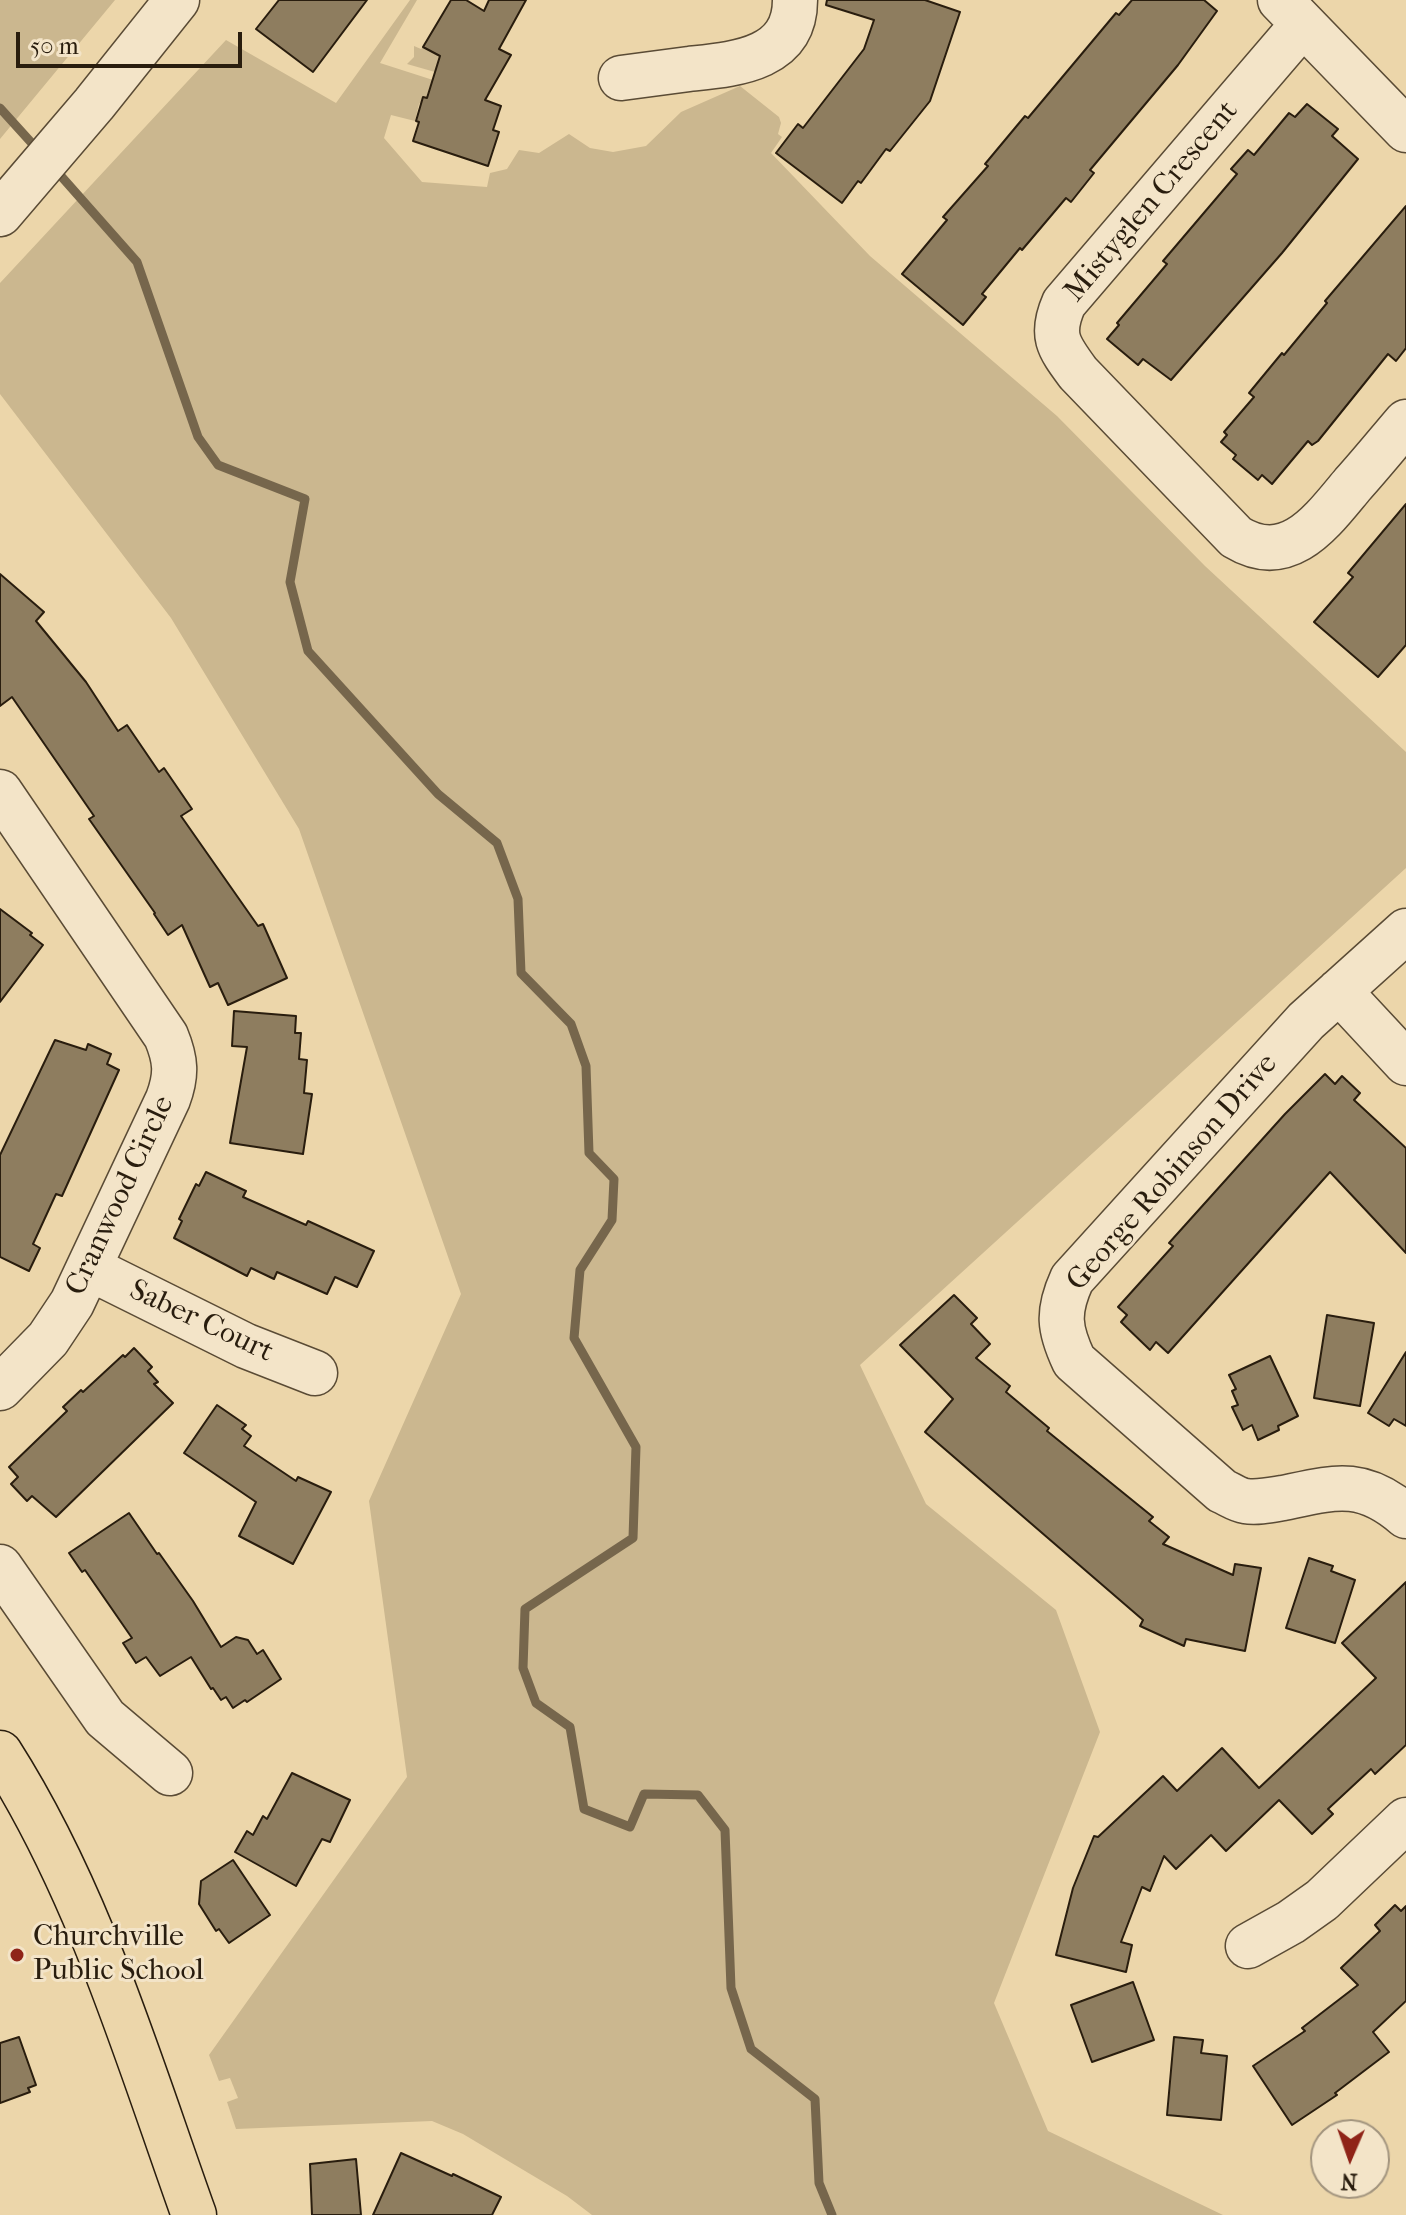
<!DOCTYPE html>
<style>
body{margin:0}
#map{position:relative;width:1406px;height:2215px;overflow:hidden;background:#ecd6aa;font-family:"IM FELL French Canon",serif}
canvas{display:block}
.north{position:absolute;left:1310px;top:2119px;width:80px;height:80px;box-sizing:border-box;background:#f3e4c8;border:2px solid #a2947e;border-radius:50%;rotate:182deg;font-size:22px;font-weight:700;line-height:32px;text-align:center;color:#291d0e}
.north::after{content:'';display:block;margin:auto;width:28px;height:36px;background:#8f2418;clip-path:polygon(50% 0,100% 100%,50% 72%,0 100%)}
.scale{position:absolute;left:16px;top:32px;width:226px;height:36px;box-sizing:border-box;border:4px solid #291d0e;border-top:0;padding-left:10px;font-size:24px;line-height:28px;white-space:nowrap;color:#291d0e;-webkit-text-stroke:6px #f3e4c8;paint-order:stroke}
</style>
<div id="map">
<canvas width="1406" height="2215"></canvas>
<div class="north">N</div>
<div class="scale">50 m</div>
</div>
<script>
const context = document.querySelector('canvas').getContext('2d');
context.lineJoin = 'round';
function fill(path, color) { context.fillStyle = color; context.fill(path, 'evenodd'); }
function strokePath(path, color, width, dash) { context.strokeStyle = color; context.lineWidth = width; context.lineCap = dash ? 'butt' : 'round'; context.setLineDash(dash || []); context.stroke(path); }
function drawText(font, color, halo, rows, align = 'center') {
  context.font = font + ' "IM FELL French Canon",serif'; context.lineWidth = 6; context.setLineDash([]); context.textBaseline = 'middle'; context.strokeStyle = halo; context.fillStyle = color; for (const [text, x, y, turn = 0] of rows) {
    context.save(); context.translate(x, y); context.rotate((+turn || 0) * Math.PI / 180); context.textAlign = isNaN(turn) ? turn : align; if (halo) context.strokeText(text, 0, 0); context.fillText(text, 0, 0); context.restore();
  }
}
fill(new Path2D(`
 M 0,0 L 115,0 L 0,139 Z
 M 410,0 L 417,0 L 380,63 L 433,80 L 435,72 L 407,64 L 414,57 L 414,46 L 421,49 L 423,47 L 471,74 L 464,93 L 431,83 L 426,98 L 419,104 L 415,121 L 391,115 L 384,138 L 422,182 L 487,187 L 490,173 L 507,169 L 519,150 L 539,153 L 569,134 L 590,148 L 613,152 L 646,146 L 681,112 L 740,86 L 779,117 L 781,123 L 778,134 L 782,137 L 771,153 L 870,256 L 1057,416 L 1205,566 L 1406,752 L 1406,868 L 860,1365 L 926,1504 L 1056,1610 L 1100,1732 L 994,2003 L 1048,2131 L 1223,2215 L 592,2215 L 567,2196 L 463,2134 L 432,2121 L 236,2129 L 227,2102 L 238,2098 L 230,2078 L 219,2081 L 209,2055 L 407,1777 L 369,1501 L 461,1294 L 299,829 L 171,618 L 0,394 L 0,283 L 226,40 L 336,103 Z`), '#cbb78f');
strokePath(new Path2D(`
 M 0,108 L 38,150
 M 53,167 L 137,262 L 198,437 L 218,465 L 305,499 L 290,582 L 308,651 L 438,794 L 497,843 L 518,899 L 521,973 L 571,1024 L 586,1066 L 589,1153 L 614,1179 L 612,1220 L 580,1270 L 574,1338 L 636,1447 L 633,1538 L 525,1609 L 523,1668 L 536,1703 L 570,1727 L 584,1809 L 630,1827 L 644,1794 L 698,1795 L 725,1830 L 731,1988 L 751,2049 L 815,2099 L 819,2183 L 832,2215`), '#76664c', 9);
const building = new Path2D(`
 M 279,0 L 367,0 L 313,72 L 256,29 Z
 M 451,0 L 466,0 L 484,11 L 489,0 L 526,0 L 499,49 L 511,55 L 485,100 L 501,106 L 493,130 L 499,132 L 488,166 L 413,141 L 419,122 L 416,121 L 423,97 L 427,98 L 440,56 L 423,47 Z
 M 827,0 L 925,0 L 960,12 L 930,101 L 890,151 L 886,149 L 861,183 L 858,181 L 842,203 L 776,153 L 798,124 L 803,128 L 864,49 L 874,20 L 826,5 Z
 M 1132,0 L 1204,0 L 1217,11 L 1178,65 L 1090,170 L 1094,173 L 1071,202 L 1066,198 L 1022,250 L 1020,248 L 982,294 L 986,297 L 963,325 L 902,274 L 947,220 L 943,217 L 988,166 L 985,164 L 1025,116 L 1028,118 L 1116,13 L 1119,15 Z
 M 1307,104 L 1338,129 L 1332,136 L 1358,159 L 1282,253 L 1171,380 L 1143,359 L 1138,365 L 1107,339 L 1119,325 L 1117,323 L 1167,264 L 1163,261 L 1237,174 L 1231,169 L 1248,150 L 1254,155 L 1289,113 L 1295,117 Z
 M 1406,206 L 1406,348 L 1396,361 L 1388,354 L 1318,441 L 1312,445 L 1308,441 L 1272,484 L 1262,475 L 1258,480 L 1233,459 L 1236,455 L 1221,442 L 1227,435 L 1224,432 L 1254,397 L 1249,393 L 1282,353 L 1284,355 L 1327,303 L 1325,301 Z
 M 1406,504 L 1406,645 L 1378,677 L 1314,622 L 1353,577 L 1348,573 Z
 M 0,574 L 44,612 L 36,621 L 86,682 L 118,731 L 127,725 L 159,772 L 164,768 L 192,809 L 181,816 L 258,926 L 263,924 L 287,978 L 228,1005 L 218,983 L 210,987 L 182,925 L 168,935 L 154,914 L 155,913 L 89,819 L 94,816 L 12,697 L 0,706 Z
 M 0,909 L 32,933 L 30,935 L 43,945 L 0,1002 Z
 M 234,1011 L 296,1016 L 295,1033 L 301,1033 L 299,1059 L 307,1060 L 304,1093 L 312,1094 L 303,1154 L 230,1143 L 247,1047 L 232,1046 Z
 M 55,1040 L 86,1050 L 88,1044 L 111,1054 L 107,1064 L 119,1070 L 62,1196 L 56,1194 L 33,1244 L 40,1248 L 29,1271 L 0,1257 L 0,1155 Z
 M 1325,1074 L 1335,1084 L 1342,1076 L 1360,1093 L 1354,1100 L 1406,1148 L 1406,1253 L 1330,1172 L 1168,1353 L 1156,1342 L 1150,1350 L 1121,1322 L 1127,1315 L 1118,1307 L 1173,1246 L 1169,1243 L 1285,1114 Z
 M 206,1172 L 246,1191 L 243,1197 L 306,1225 L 308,1221 L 374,1251 L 357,1287 L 335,1277 L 327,1294 L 277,1272 L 274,1279 L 251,1268 L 247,1276 L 174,1238 L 182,1221 L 179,1219 L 196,1184 L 199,1186 Z
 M 954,1295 L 977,1318 L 971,1324 L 990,1344 L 976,1358 L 1010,1386 L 1006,1392 L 1049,1428 L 1047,1431 L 1153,1517 L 1149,1521 L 1169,1537 L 1163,1544 L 1233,1575 L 1235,1564 L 1261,1568 L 1245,1651 L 1186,1639 L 1184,1646 L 1140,1626 L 1143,1620 L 925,1432 L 953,1399 L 900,1345 Z
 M 1327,1315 L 1374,1323 L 1360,1406 L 1314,1398 Z
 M 134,1348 L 152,1367 L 148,1371 L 158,1382 L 154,1384 L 173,1403 L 56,1517 L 32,1496 L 27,1501 L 11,1484 L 18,1477 L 9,1467 L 67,1411 L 63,1407 L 81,1390 L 83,1392 L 123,1355 L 125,1357 Z
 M 1406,1352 L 1406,1426 L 1394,1419 L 1389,1426 L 1368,1413 Z
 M 1270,1356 L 1298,1416 L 1278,1426 L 1279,1430 L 1258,1440 L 1252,1425 L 1243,1430 L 1232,1407 L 1238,1405 L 1232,1391 L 1236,1389 L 1229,1375 Z
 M 217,1405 L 246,1425 L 242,1429 L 251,1436 L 244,1446 L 296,1481 L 298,1477 L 331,1492 L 293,1564 L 239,1536 L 256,1502 L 184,1453 Z
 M 129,1513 L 157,1554 L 159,1553 L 193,1601 L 221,1647 L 236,1637 L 248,1640 L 257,1654 L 263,1650 L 281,1679 L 247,1702 L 245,1700 L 233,1708 L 226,1697 L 221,1700 L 213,1688 L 211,1689 L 191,1657 L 160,1676 L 146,1657 L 136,1663 L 123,1643 L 132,1638 L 85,1570 L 82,1572 L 69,1553 Z
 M 1309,1558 L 1333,1566 L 1331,1571 L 1355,1580 L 1335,1643 L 1286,1628 Z
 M 1406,1582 L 1406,1745 L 1375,1774 L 1371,1769 L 1328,1809 L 1333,1814 L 1312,1834 L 1279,1800 L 1226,1851 L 1211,1835 L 1176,1869 L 1164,1856 L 1150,1891 L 1142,1887 L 1121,1942 L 1132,1945 L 1126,1972 L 1056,1955 L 1073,1888 L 1094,1836 L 1098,1837 L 1163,1776 L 1177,1791 L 1222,1748 L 1259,1788 L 1376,1678 L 1342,1643 Z
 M 292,1773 L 350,1800 L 330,1842 L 322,1839 L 296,1886 L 235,1852 L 247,1831 L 253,1835 L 263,1816 L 267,1819 Z
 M 233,1860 L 270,1915 L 229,1943 L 219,1929 L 216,1931 L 199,1904 L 201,1881 Z
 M 1395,1905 L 1401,1911 L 1406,1906 L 1406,2001 L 1373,2032 L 1389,2052 L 1335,2093 L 1337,2095 L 1292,2125 L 1253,2066 L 1305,2031 L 1302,2028 L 1358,1985 L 1341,1968 L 1380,1931 L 1375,1925 Z
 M 1133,1982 L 1154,2040 L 1092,2062 L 1071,2005 Z
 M 19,2037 L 36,2085 L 28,2088 L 30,2092 L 0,2103 L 0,2043 Z
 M 1174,2037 L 1203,2040 L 1201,2053 L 1227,2056 L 1221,2120 L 1167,2115 Z
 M 401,2153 L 452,2176 L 453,2174 L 501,2197 L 492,2215 L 373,2215 Z
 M 356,2159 L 361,2215 L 312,2215 L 310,2164 Z`);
fill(building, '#8e7d5f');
strokePath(building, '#291d0e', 2);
const minor = new Path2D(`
 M 1280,0 L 1406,130
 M 1303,24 L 1064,303 C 1050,335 1058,346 1078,373 L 1236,537 C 1289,569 1322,521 1353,484 C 1371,464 1388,443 1406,422
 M 621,78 C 644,75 666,72 689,69 C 735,64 795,60 795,0
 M 0,214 L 94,104 L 177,0
 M 0,792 L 166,1036 C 176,1060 177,1075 168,1099 L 72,1303 L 48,1339 L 0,1388
 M 1406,931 L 1306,1021 L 1072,1279 C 1057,1312 1059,1329 1074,1361 L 1222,1491 C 1229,1494 1238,1500 1245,1501 C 1257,1503 1271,1500 1283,1498 C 1335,1487 1362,1478 1406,1516
 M 1339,991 L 1406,1063
 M 89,1268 L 246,1346 L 315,1373
 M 0,1567 L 105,1718 L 170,1773
 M 1248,1946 L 1291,1922 L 1322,1900 L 1406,1820`);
const major = new Path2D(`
 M 0,1753 C 90,1894 138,2059 194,2215`);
strokePath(minor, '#5a4b35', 47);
strokePath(major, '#291d0e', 47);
strokePath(minor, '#f3e4c8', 44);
strokePath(major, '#ecd6aa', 44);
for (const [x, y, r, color] of [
 [17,1955,8,"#8f2418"]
]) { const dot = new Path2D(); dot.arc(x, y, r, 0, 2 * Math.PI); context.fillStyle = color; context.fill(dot); strokePath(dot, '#f3e4c8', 3); }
drawText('30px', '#291d0e', '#f3e4c8', [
 ["Mistyglen Crescent",1152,202,-50],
 ["George Robinson Drive",1173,1173,-49],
 ["Cranwood Circle",121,1196,-65],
 ["Saber Court",201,1322,25]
]);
drawText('30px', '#291d0e', '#f3e4c8', [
 ["Churchville",33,1938],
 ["Public School",33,1972]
], 'left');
</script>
